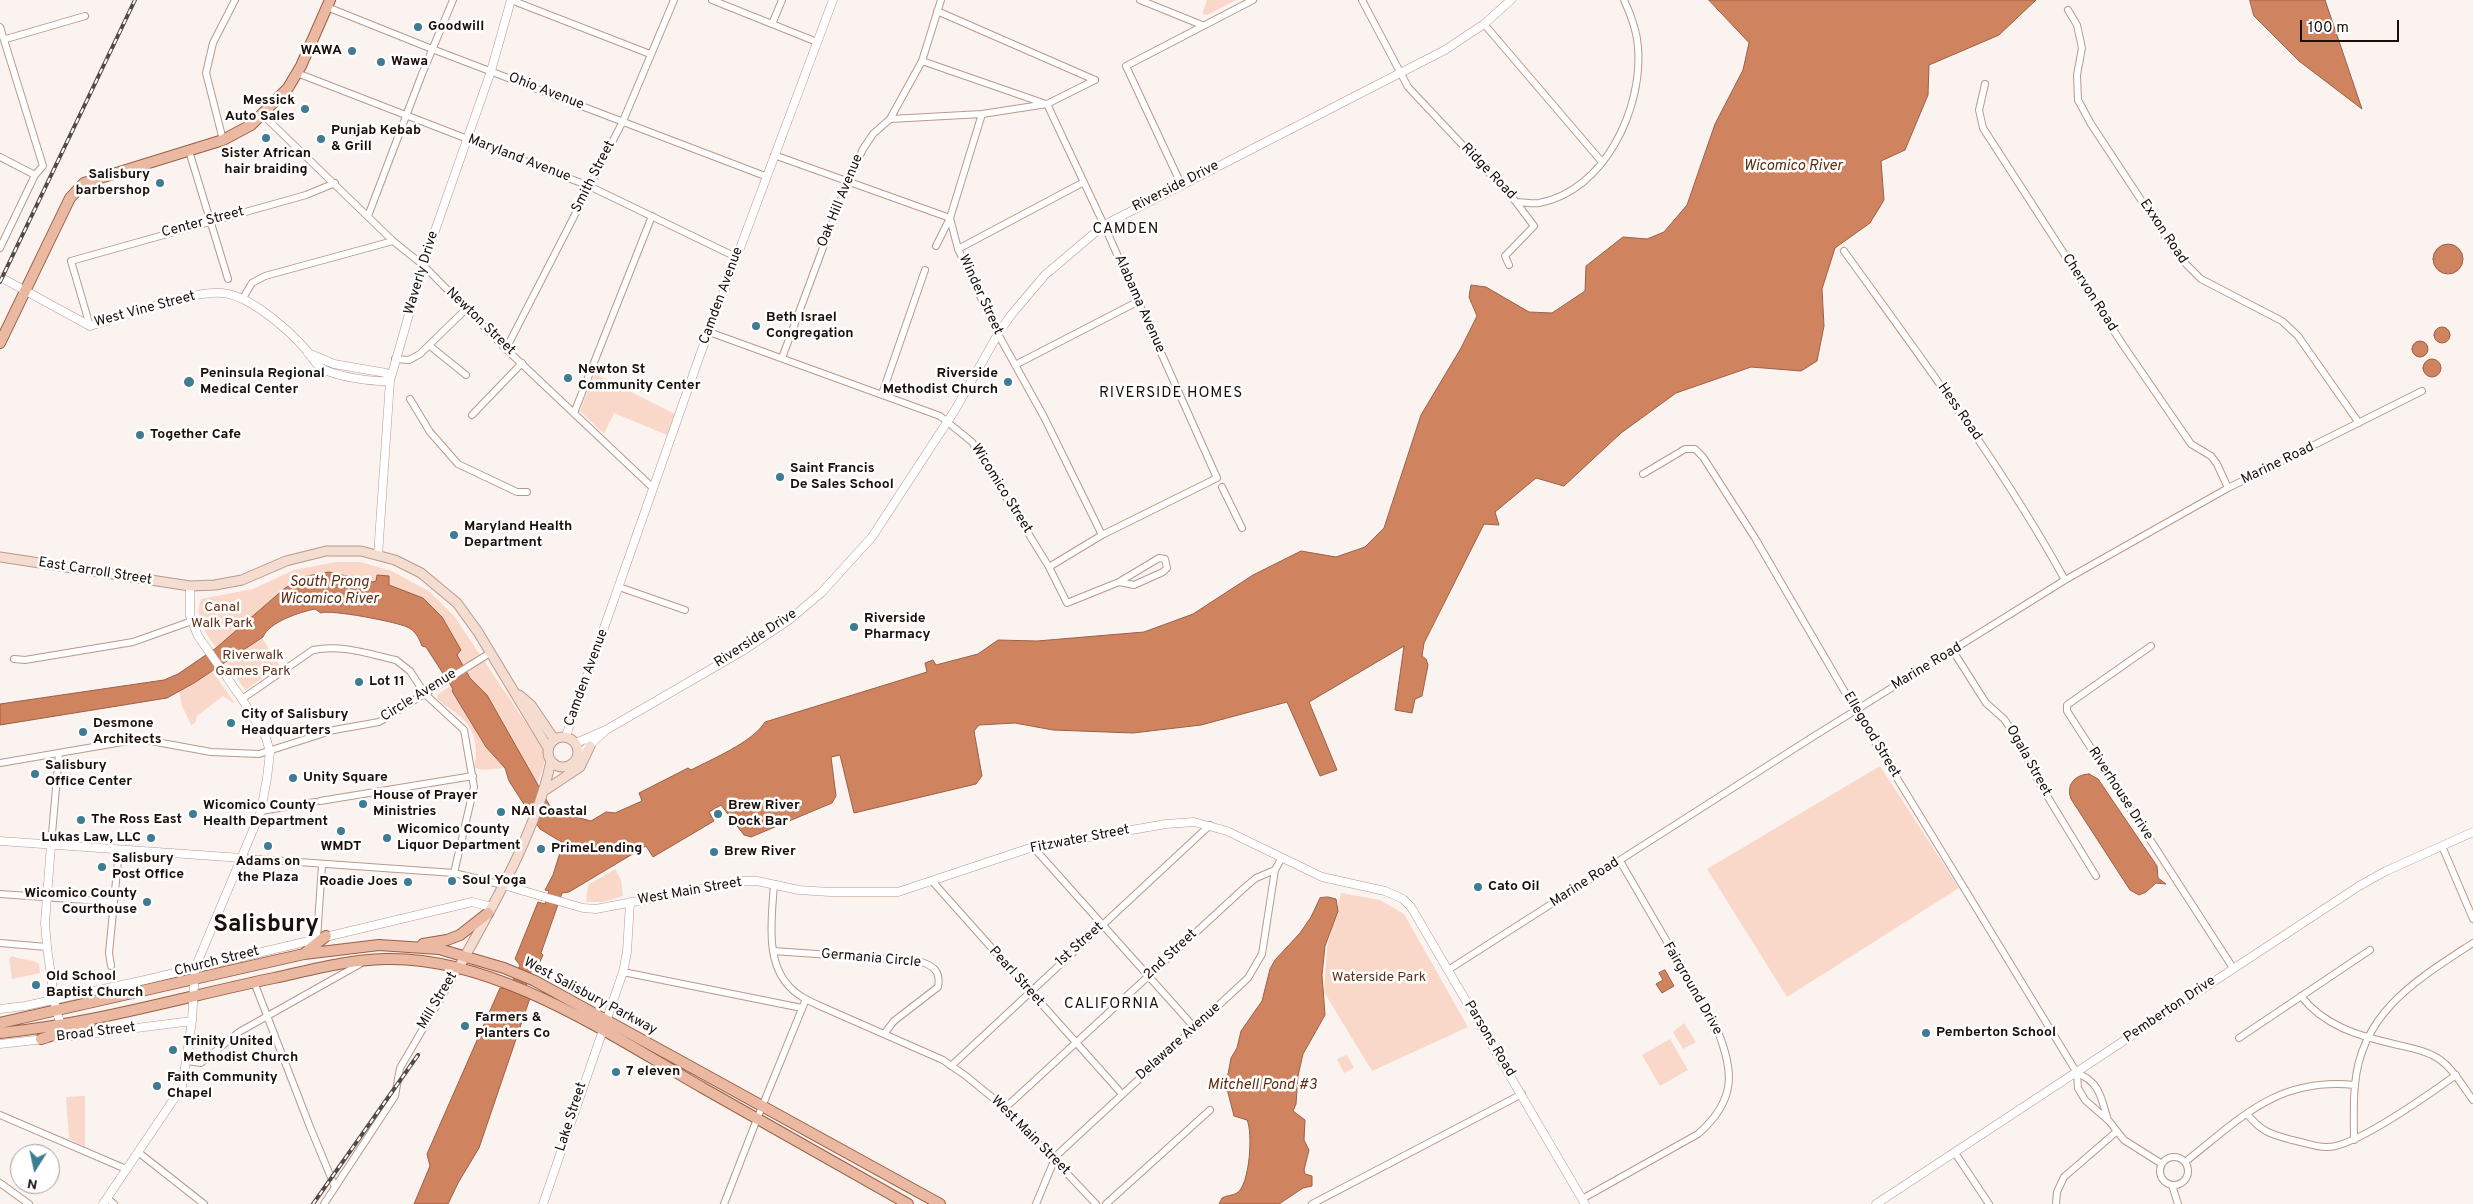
<!DOCTYPE html>
<style>
body{margin:0}
#map{position:relative;width:2473px;height:1204px;overflow:hidden;background:#faf3f0;font-family:Overpass,sans-serif}
canvas{display:block}
.north{position:absolute;left:10px;top:1144px;width:50px;height:50px;box-sizing:border-box;background:#fff;border:1px solid #a49f9d;border-radius:50%;rotate:190deg;font-size:14px;font-weight:700;line-height:20px;text-align:center;color:#1b0f0a}
.north::after{content:'';display:block;margin:auto;width:18px;height:22px;background:#3f7b93;clip-path:polygon(50% 0,100% 100%,50% 72%,0 100%)}
.scale{position:absolute;left:2300px;top:20px;width:99px;height:22px;box-sizing:border-box;border:2px solid #1b0f0a;border-top:0;padding-left:6px;font-size:15px;line-height:18px;white-space:nowrap;color:#1b0f0a;-webkit-text-stroke:4px #fff;paint-order:stroke}
</style>
<div id="map">
<canvas width="2473" height="1204"></canvas>
<div class="north">N</div>
<div class="scale">100 m</div>
</div>
<script>
const context = document.querySelector('canvas').getContext('2d');
context.lineJoin = 'round';
function fill(path, color) { context.fillStyle = color; context.fill(path, 'evenodd'); }
function strokePath(path, color, width, dash) { context.strokeStyle = color; context.lineWidth = width; context.lineCap = dash ? 'butt' : 'round'; context.setLineDash(dash || []); context.stroke(path); }
function drawText(font, color, halo, rows, align = 'center') {
  context.font = font + ' Overpass,sans-serif'; context.lineWidth = 5; context.setLineDash([]); context.textBaseline = 'middle'; context.strokeStyle = halo; context.fillStyle = color; for (const [text, x, y, turn = 0] of rows) {
    context.save(); context.translate(x, y); context.rotate((+turn || 0) * Math.PI / 180); context.textAlign = isNaN(turn) ? turn : align; if (halo) context.strokeText(text, 0, 0); context.fillText(text, 0, 0); context.restore();
  }
}
fill(new Path2D(`
 M 1207,0 L 1236,0 L 1207,15 L 1202,14 Z
 M 595,374 L 675,414 L 667,435 L 614,413 L 604,434 L 580,411 Z
 M 336,562 L 360,562 L 392,571 L 430,592 L 454,616 L 544,750 L 544,765 L 537,784 L 478,685 L 470,678 L 457,655 L 461,653 L 442,617 L 423,598 L 389,585 L 389,577 L 373,582 L 329,572 L 307,576 L 285,588 L 216,648 C 206,633 194,617 201,599 L 253,589 L 294,570 Z
 M 262,638 L 280,666 L 245,690 L 226,662 Z
 M 212,671 L 234,702 L 233,703 L 223,696 L 197,716 L 195,723 L 191,725 L 182,706 L 179,692 Z
 M 451,686 L 486,747 L 505,768 L 482,770 L 475,768 C 474,763 476,761 476,756 C 477,724 460,716 438,700 L 437,695 Z
 M 1880,766 L 1959,888 L 1787,997 L 1707,869 Z
 M 615,869 L 621,880 L 623,896 L 603,902 L 586,902 L 588,885 Z
 M 1341,893 L 1380,900 L 1404,914 L 1468,1027 L 1372,1071 L 1324,992 L 1327,947 Z
 M 12,956 C 22,961 32,958 39,964 L 40,973 L 12,979 L 9,959 Z
 M 1684,1023 L 1696,1042 L 1683,1049 L 1673,1032 Z
 M 1670,1039 L 1688,1070 L 1660,1086 L 1642,1055 Z
 M 1347,1055 L 1354,1068 L 1344,1073 L 1337,1059 Z
 M 85,1096 L 85,1147 L 69,1139 L 66,1097 Z`), '#fad8c9');
const water = new Path2D(`
 M 1709,0 L 2036,0 L 1999,35 L 1929,65 L 1928,95 L 1905,150 L 1881,161 L 1884,200 L 1870,223 L 1835,248 L 1822,289 L 1824,326 L 1817,361 L 1801,371 L 1751,367 L 1676,393 L 1621,433 L 1564,486 L 1536,478 L 1495,512 L 1499,525 L 1484,524 L 1424,643 L 1422,656 L 1426,659 L 1428,665 L 1422,696 L 1415,699 L 1412,713 L 1395,710 L 1404,646 L 1309,702 L 1337,770 L 1320,776 L 1287,702 L 1201,725 L 1133,733 L 1053,730 L 1015,723 L 979,725 L 974,731 L 982,776 L 976,784 L 854,813 L 840,755 L 831,757 L 836,796 L 832,803 L 751,837 L 744,835 L 721,805 L 709,812 L 714,821 L 653,857 L 646,846 L 569,892 L 562,893 L 541,953 L 543,955 L 536,970 L 532,969 L 523,995 L 530,998 L 479,1148 L 458,1183 L 448,1204 L 414,1204 L 430,1166 L 427,1154 L 500,988 L 509,989 L 520,965 L 515,959 L 538,902 L 545,904 L 549,891 L 545,890 L 553,875 L 563,843 L 540,829 L 509,781 L 505,768 L 486,747 L 452,691 L 453,689 L 426,647 L 422,646 C 419,638 415,630 407,627 C 397,622 330,609 321,613 L 315,609 C 300,612 269,622 263,637 L 194,683 L 167,698 L 0,725 L 0,704 L 164,680 L 178,674 L 216,648 L 285,588 L 307,576 L 329,572 L 373,582 L 376,581 L 377,575 L 389,576 L 389,585 L 423,598 L 442,617 L 461,650 L 457,655 L 470,678 L 487,695 L 551,808 L 565,816 L 569,815 L 591,821 L 606,812 L 615,813 L 642,801 L 639,793 L 688,768 L 691,770 C 712,759 753,742 765,722 L 927,672 L 925,663 L 933,660 L 936,665 L 978,654 L 998,640 L 1037,641 L 1144,632 L 1193,614 L 1253,575 L 1301,551 L 1336,557 L 1365,547 L 1384,528 L 1421,415 L 1461,348 L 1477,316 L 1469,297 L 1471,285 L 1486,287 L 1529,312 L 1552,313 L 1585,291 L 1586,266 L 1623,237 L 1647,239 L 1664,232 L 1687,205 L 1715,124 L 1743,70 L 1749,43 Z
 M 2250,0 L 2325,0 L 2362,109 L 2299,61 L 2254,16 Z
 M2433 259a15 15 0 1 1 30 0a15 15 0 1 1-30 0Z
 M2434 335a8 8 0 1 1 16 0a8 8 0 1 1-16 0Z
 M2412 349a8 8 0 1 1 16 0a8 8 0 1 1-16 0Z
 M2423 368a9 9 0 1 1 18 0a9 9 0 1 1-18 0Z
 M 2089,774 L 2098,779 L 2157,866 L 2158,878 L 2166,884 L 2156,883 L 2146,892 L 2139,895 L 2130,890 L 2071,799 C 2066,785 2074,775 2089,774 Z
 M 1328,897 L 1336,899 L 1338,911 L 1325,946 L 1322,975 L 1325,1015 L 1303,1054 L 1298,1076 L 1296,1104 L 1293,1111 L 1305,1120 L 1304,1140 L 1309,1150 L 1304,1170 L 1305,1174 L 1312,1176 L 1312,1186 L 1303,1188 L 1279,1204 L 1219,1204 L 1222,1198 C 1227,1195 1232,1196 1237,1193 C 1250,1185 1253,1132 1247,1120 L 1234,1116 L 1226,1085 L 1231,1058 L 1237,1048 L 1241,1031 L 1262,1001 L 1270,969 L 1275,960 L 1300,933 L 1311,917 L 1320,898 Z
 M 1665,970 L 1674,986 L 1662,993 L 1656,984 L 1663,980 L 1659,973 Z`);
fill(water, '#d0835f');
strokePath(water, '#9a6046', 1);
const minor = new Path2D(`
 M 511,0 L 650,54
 M 712,0 L 817,42
 M 1140,0 L 1202,25
 M 1362,0 L 1408,87 L 1516,202 C 1524,202 1532,204 1539,203 C 1605,191 1643,108 1638,47 C 1637,31 1631,15 1624,0
 M 327,7 L 432,49 L 765,176
 M 2068,10 L 2077,25 L 2082,48 L 2077,75 L 2078,100 L 2091,124 L 2178,256 L 2201,279 L 2282,321 L 2298,336 L 2359,423
 M 937,11 L 1095,80
 M 772,24 L 782,0
 M 1484,24 L 1602,162
 M 0,27 L 43,166 L 35,175 L 0,248
 M 6,39 L 85,16
 M 922,61 L 1046,104
 M 297,73 L 589,186 L 736,257
 M 1985,84 L 1979,110 L 1983,128 L 2123,345 L 2191,444 L 2211,456 L 2217,464 L 2228,488
 M 1047,104 L 1104,225 L 1217,478 L 1102,535 L 1049,567
 M 263,115 L 393,241 L 423,265 L 506,349 L 653,488
 M 890,119 L 982,114 L 1047,104 L 1095,80
 M 223,140 L 206,73 L 213,43 L 235,0
 M 189,151 L 228,279
 M 774,155 L 950,218 L 958,249 L 998,334 L 1044,417 L 1102,535
 M 0,157 L 35,175
 M 1181,184 L 1126,66 L 1253,0
 M 368,216 L 422,74 L 453,0
 M 936,246 L 950,218 L 982,114
 M 958,249 L 1084,182
 M 1844,251 C 1921,358 2001,464 2065,580
 M 1509,265 L 1505,256 L 1534,226 L 1516,202
 M 243,298 L 252,283 L 265,276 L 393,241
 M 90,326 L 71,261 L 306,195 L 335,183
 M 709,332 L 940,416 L 972,442 L 1049,567 L 1067,603 L 1119,582 L 1159,558 L 1165,559 L 1167,568 L 1163,572 L 1134,585 L 1119,582
 M 430,346 L 466,375
 M 506,349 L 623,121 L 674,0
 M 782,358 L 847,183 L 863,149 L 873,134 L 890,119 L 922,61 L 941,0
 M 395,359 L 409,360 L 420,354 L 465,310
 M 1015,365 L 1137,302
 M 882,394 L 925,270
 M 410,399 L 430,432 L 458,464 L 517,492 L 527,492
 M 574,413 L 652,216
 M 472,415 L 522,363
 M 1643,474 L 1685,449 L 1695,449 L 1703,457 L 1755,538 L 1856,711 L 2077,1073 L 2078,1088 L 2085,1100 L 2109,1121 L 2124,1140 L 2162,1164
 M 1222,487 L 1242,528
 M 619,587 L 685,610
 M 2151,646 L 2067,705 L 2067,711 L 2233,968
 M 1953,651 L 1986,703 L 2004,719 L 2018,739 L 2038,781 L 2096,876
 M 14,659 L 25,660 L 133,642 L 192,621
 M 242,699 L 313,650 C 342,644 368,654 396,660 L 410,671 L 425,694 L 464,730 L 474,787 L 454,873
 M 0,763 L 140,739 L 211,752 L 259,754 L 334,730 L 379,722 L 490,653
 M 320,801 L 473,776
 M 261,811 L 315,802
 M 51,845 L 59,754
 M 2442,846 L 2473,919
 M 1033,847 L 1194,1027
 M 242,858 L 454,873 L 503,885
 M 932,881 L 1122,1094
 M 774,884 C 772,915 765,960 788,985 C 796,995 809,1001 820,1006 L 943,1060 L 966,1076 L 1005,1108 L 1096,1204
 M 0,894 L 114,902
 M 317,938 L 322,865
 M 0,943 L 47,947
 M 773,951 L 918,961 C 933,965 941,971 938,987 L 894,1021 L 884,1034
 M 111,966 L 109,953 L 119,850
 M 1448,970 L 1811,738 L 2065,580 L 2228,488 L 2422,391
 M 623,972 L 802,1008
 M 254,982 L 310,1127 L 335,1187
 M 2301,996 C 2324,1026 2359,1036 2394,1044 C 2406,1047 2420,1049 2432,1055 C 2450,1063 2461,1084 2473,1100
 M 2239,1038 L 2370,950
 M 187,1061 L 201,1063 L 239,1032 L 360,964
 M 951,1066 L 1210,825
 M 2077,1073 C 2100,1082 2101,1098 2108,1120
 M 1005,1108 L 1243,889 L 1256,878 L 1275,870
 M 2247,1114 C 2262,1132 2270,1134 2292,1140 C 2303,1142 2314,1147 2326,1147 C 2353,1149 2431,1093 2456,1075
 M 0,1115 L 126,1169
 M 2354,1140 C 2354,1122 2353,1103 2355,1085 C 2361,1012 2418,979 2473,943
 M 138,1152 L 204,1204
 M 1955,1153 L 1989,1204
 M2160 1171a14 14 0 1 1 28 0a14 14 0 1 1-28 0Z
 M 2185,1162 C 2241,1118 2277,1077 2355,1085
 M 0,1183 L 29,1204
 M 2172,1185 L 2178,1204
 M 107,1198 L 114,1204
 M 1582,1199 L 1698,1134 C 1738,1099 1734,1070 1715,1024 L 1620,861
 M 324,1204 L 395,1096 L 400,1068 L 458,969
 M 724,1204 L 757,1119 L 806,999
 M 1036,1204 L 1056,1156 L 1248,978 L 1262,954 L 1275,870 L 1281,859
 M 1106,1204 L 1210,1110
 M 1312,1204 L 1522,1094
 M 2056,1204 L 2057,1192 L 2064,1177 L 2116,1132`);
const tertiary = new Path2D(`
 M 0,277 L 90,326 C 121,317 194,290 222,293 C 250,295 290,331 308,352 C 313,359 315,365 323,369 C 338,377 373,382 390,381
 M 308,353 L 334,364 L 386,373 L 390,381
 M 378,555 L 390,381 L 423,265 L 491,71 L 511,0
 M 566,736 L 700,355 L 833,0
 M 576,743 L 606,730 L 744,650 L 789,620 L 821,593 L 872,537 L 955,410 L 998,334 L 1011,315 L 1045,275 L 1104,225 L 1445,50 L 1484,24 L 1511,0
 M 578,756 L 604,732
 M 0,841 L 242,858
 M 51,845 L 45,923 L 47,947 L 56,1011 L 61,1024
 M 503,885 L 583,908 L 596,909 L 743,881 L 757,881 L 799,890 L 830,892 L 898,892 L 1033,847 L 1166,824 L 1194,822 L 1227,831 L 1322,877 L 1385,891 L 1403,899 L 1411,907 L 1585,1204
 M 0,1009 L 25,1006 L 145,980 L 472,902 L 492,907
 M 57,1038 L 192,1021
 M 0,1044 L 45,1039
 M 103,1204 L 182,1087 L 192,1021 L 195,968 L 261,811 L 267,778 L 270,752 L 266,738 L 242,699 L 198,636 L 190,616 L 190,586
 M 543,1204 L 623,972 L 627,952 L 630,902
 M 1876,1204 L 2359,886 L 2386,871 L 2473,832`);
const secondary = new Path2D(`
 M 0,557 L 190,586 L 215,585 L 242,580 L 286,561 L 326,551 L 361,551 L 395,560 L 421,573 L 457,603 L 478,632 L 548,748
 M 519,695 L 531,705 L 554,739
 M548 752a15 15 0 1 1 30 0a15 15 0 1 1-30 0Z
 M 544,791 L 580,767 L 590,746
 M 458,969 C 493,905 536,833 551,761`);
const primary = new Path2D(`
 M 0,343 L 70,198 L 84,183 L 223,140 L 251,125 L 288,88 L 301,66 L 330,0
 M 423,944 L 447,940 L 460,935 L 488,913
 M 305,953 L 326,936
 M 0,1023 L 304,954 L 379,945 L 439,949 L 504,968 L 535,981 L 940,1204
 M 0,1033 C 92,1024 183,997 274,978 C 311,970 346,960 385,959 C 496,956 610,1035 703,1088 C 772,1127 840,1166 908,1204
 M 41,1039 L 90,1023`);
strokePath(minor, '#ba998b', 8);
strokePath(tertiary, '#ba998b', 9);
strokePath(secondary, '#ba998b', 11);
strokePath(primary, '#995f44', 12);
strokePath(minor, '#fff', 6);
strokePath(tertiary, '#fff', 8);
strokePath(secondary, '#f5dcd0', 9);
strokePath(primary, '#ebb9a1', 10);
const rail = new Path2D(`
 M 0,282 L 135,0
 M 313,1204 L 418,1055`);
strokePath(rail, '#544a45', 4);
strokePath(rail, '#fff', 2, [5.5]);
for (const [x, y, r, color] of [
 [418,27,5,"#3f7b93"],
 [352,51,5,"#3f7b93"],
 [381,62,5,"#3f7b93"],
 [305,109,5,"#3f7b93"],
 [266,138,5,"#3f7b93"],
 [321,139,5,"#3f7b93"],
 [160,183,5,"#3f7b93"],
 [756,326,5,"#3f7b93"],
 [568,378,5,"#3f7b93"],
 [189,382,6,"#3f7b93"],
 [1008,382,5,"#3f7b93"],
 [140,435,5,"#3f7b93"],
 [780,477,5,"#3f7b93"],
 [454,535,5,"#3f7b93"],
 [854,627,5,"#3f7b93"],
 [359,682,5,"#3f7b93"],
 [231,723,5,"#3f7b93"],
 [83,732,5,"#3f7b93"],
 [35,774,5,"#3f7b93"],
 [293,778,5,"#3f7b93"],
 [363,804,5,"#3f7b93"],
 [501,812,5,"#3f7b93"],
 [193,814,5,"#3f7b93"],
 [718,814,5,"#3f7b93"],
 [81,820,5,"#3f7b93"],
 [341,831,5,"#3f7b93"],
 [151,838,5,"#3f7b93"],
 [387,838,5,"#3f7b93"],
 [268,846,5,"#3f7b93"],
 [541,849,5,"#3f7b93"],
 [714,852,5,"#3f7b93"],
 [102,867,5,"#3f7b93"],
 [452,881,5,"#3f7b93"],
 [408,882,5,"#3f7b93"],
 [1478,887,5,"#3f7b93"],
 [147,902,5,"#3f7b93"],
 [36,985,5,"#3f7b93"],
 [465,1026,5,"#3f7b93"],
 [1926,1033,5,"#3f7b93"],
 [173,1050,5,"#3f7b93"],
 [616,1072,5,"#3f7b93"],
 [157,1086,5,"#3f7b93"]
]) { const dot = new Path2D(); dot.arc(x, y, r, 0, 2 * Math.PI); context.fillStyle = color; context.fill(dot); strokePath(dot, '#fff', 2); }
drawText('bold 14px', '#1b0f0a', '#fff', [
 ["Goodwill",428,27],
 ["WAWA",342,51,"right"],
 ["Wawa",391,62],
 ["Messick",295,101,"right"],
 ["Auto Sales",295,117,"right"],
 ["Punjab Kebab",331,131],
 ["& Grill",331,147],
 ["Sister African",266,154,"center"],
 ["hair braiding",266,170,"center"],
 ["Salisbury",150,175,"right"],
 ["barbershop",150,191,"right"],
 ["Beth Israel",766,318],
 ["Congregation",766,334],
 ["Newton St",578,370],
 ["Community Center",578,386],
 ["Peninsula Regional",200,374],
 ["Medical Center",200,390],
 ["Riverside",998,374,"right"],
 ["Methodist Church",998,390,"right"],
 ["Together Cafe",150,435],
 ["Saint Francis",790,469],
 ["De Sales School",790,485],
 ["Maryland Health",464,527],
 ["Department",464,543],
 ["Riverside",864,619],
 ["Pharmacy",864,635],
 ["Lot 11",369,682],
 ["City of Salisbury",241,715],
 ["Headquarters",241,731],
 ["Desmone",93,724],
 ["Architects",93,740],
 ["Salisbury",45,766],
 ["Office Center",45,782],
 ["Unity Square",303,778],
 ["House of Prayer",373,796],
 ["Ministries",373,812],
 ["Wicomico County",203,806],
 ["Health Department",203,822],
 ["Brew River",728,806],
 ["Dock Bar",728,822],
 ["NAI Coastal",511,812],
 ["The Ross East",91,820],
 ["Wicomico County",397,830],
 ["Liquor Department",397,846],
 ["Lukas Law, LLC",141,838,"right"],
 ["WMDT",341,847,"center"],
 ["PrimeLending",551,849],
 ["Brew River",724,852],
 ["Salisbury",112,859],
 ["Post Office",112,875],
 ["Adams on",268,862,"center"],
 ["the Plaza",268,878,"center"],
 ["Soul Yoga",462,881],
 ["Roadie Joes",398,882,"right"],
 ["Cato Oil",1488,887],
 ["Wicomico County",137,894,"right"],
 ["Courthouse",137,910,"right"],
 ["Old School",46,977],
 ["Baptist Church",46,993],
 ["Farmers &",475,1018],
 ["Planters Co",475,1034],
 ["Pemberton School",1936,1033],
 ["Trinity United",183,1042],
 ["Methodist Church",183,1058],
 ["7 eleven",626,1072],
 ["Faith Community",167,1078],
 ["Chapel",167,1094]
], 'left');
drawText('14px', '#1b0f0a', '#fff', [
 ["Ohio Avenue",546,92,21],
 ["Maryland Avenue",519,159,21],
 ["Ridge Road",1488,172,46],
 ["Smith Street",594,177,-63],
 ["Riverside Drive",1176,187,-27],
 ["Oak Hill Avenue",841,201,-68],
 ["Center Street",203,223,-15],
 ["Exxon Road",2163,232,56],
 ["Waverly Drive",422,273,-73],
 ["Chervon Road",2089,293,57],
 ["Winder Street",980,295,65],
 ["Camden Avenue",722,296,-70],
 ["Alabama Avenue",1139,304,66],
 ["West Vine Street",145,310,-15],
 ["Newton Street",480,322,44],
 ["Hess Road",1959,412,55],
 ["Marine Road",2278,464,-26],
 ["Wicomico Street",1001,489,58],
 ["East Carroll Street",95,572,9],
 ["Riverside Drive",756,639,-33],
 ["Marine Road",1927,667,-31],
 ["Camden Avenue",587,678,-70],
 ["Circle Avenue",419,696,-32],
 ["Ellegood Street",1871,735,59],
 ["Ogala Street",2028,761,61],
 ["Riverhouse Drive",2120,794,57],
 ["Fitzwater Street",1080,840,-11],
 ["Marine Road",1585,883,-33],
 ["West Main Street",690,892,-10],
 ["1st Street",1080,945,-42],
 ["2nd Street",1171,955,-43],
 ["Germania Circle",871,959,5],
 ["Church Street",217,962,-14],
 ["Pearl Street",1016,977,48],
 ["Fairground Drive",1692,989,60],
 ["West Salisbury Parkway",590,997,28],
 ["Mill Street",438,1001,-59],
 ["Pemberton Drive",2170,1010,-34],
 ["Broad Street",96,1033,-7],
 ["Parsons Road",1489,1039,59],
 ["Delaware Avenue",1179,1042,-42],
 ["Lake Street",572,1117,-72],
 ["West Main Street",1030,1136,45]
]);
drawText('14px', '#612e15', '#fff', [
 ["Canal",222,608],
 ["Walk Park",222,624],
 ["Riverwalk",253,656],
 ["Games Park",253,672],
 ["Waterside Park",1379,978]
]);
drawText('italic 15px', '#5e2c12', '#fff', [
 ["Wicomico River",1793,167],
 ["South Prong",329,583],
 ["Wicomico River",329,600],
 ["Mitchell Pond #3",1262,1086]
]);
context.letterSpacing = '1px';
drawText('15px', '#1b0f0a', '#fff', [
 ["CAMDEN",1126,230],
 ["RIVERSIDE HOMES",1171,394],
 ["CALIFORNIA",1112,1005]
]);
context.letterSpacing = '0px';
drawText('bold 24px', '#1b0f0a', '#fff', [
 ["Salisbury",266,926]
]);
</script>
